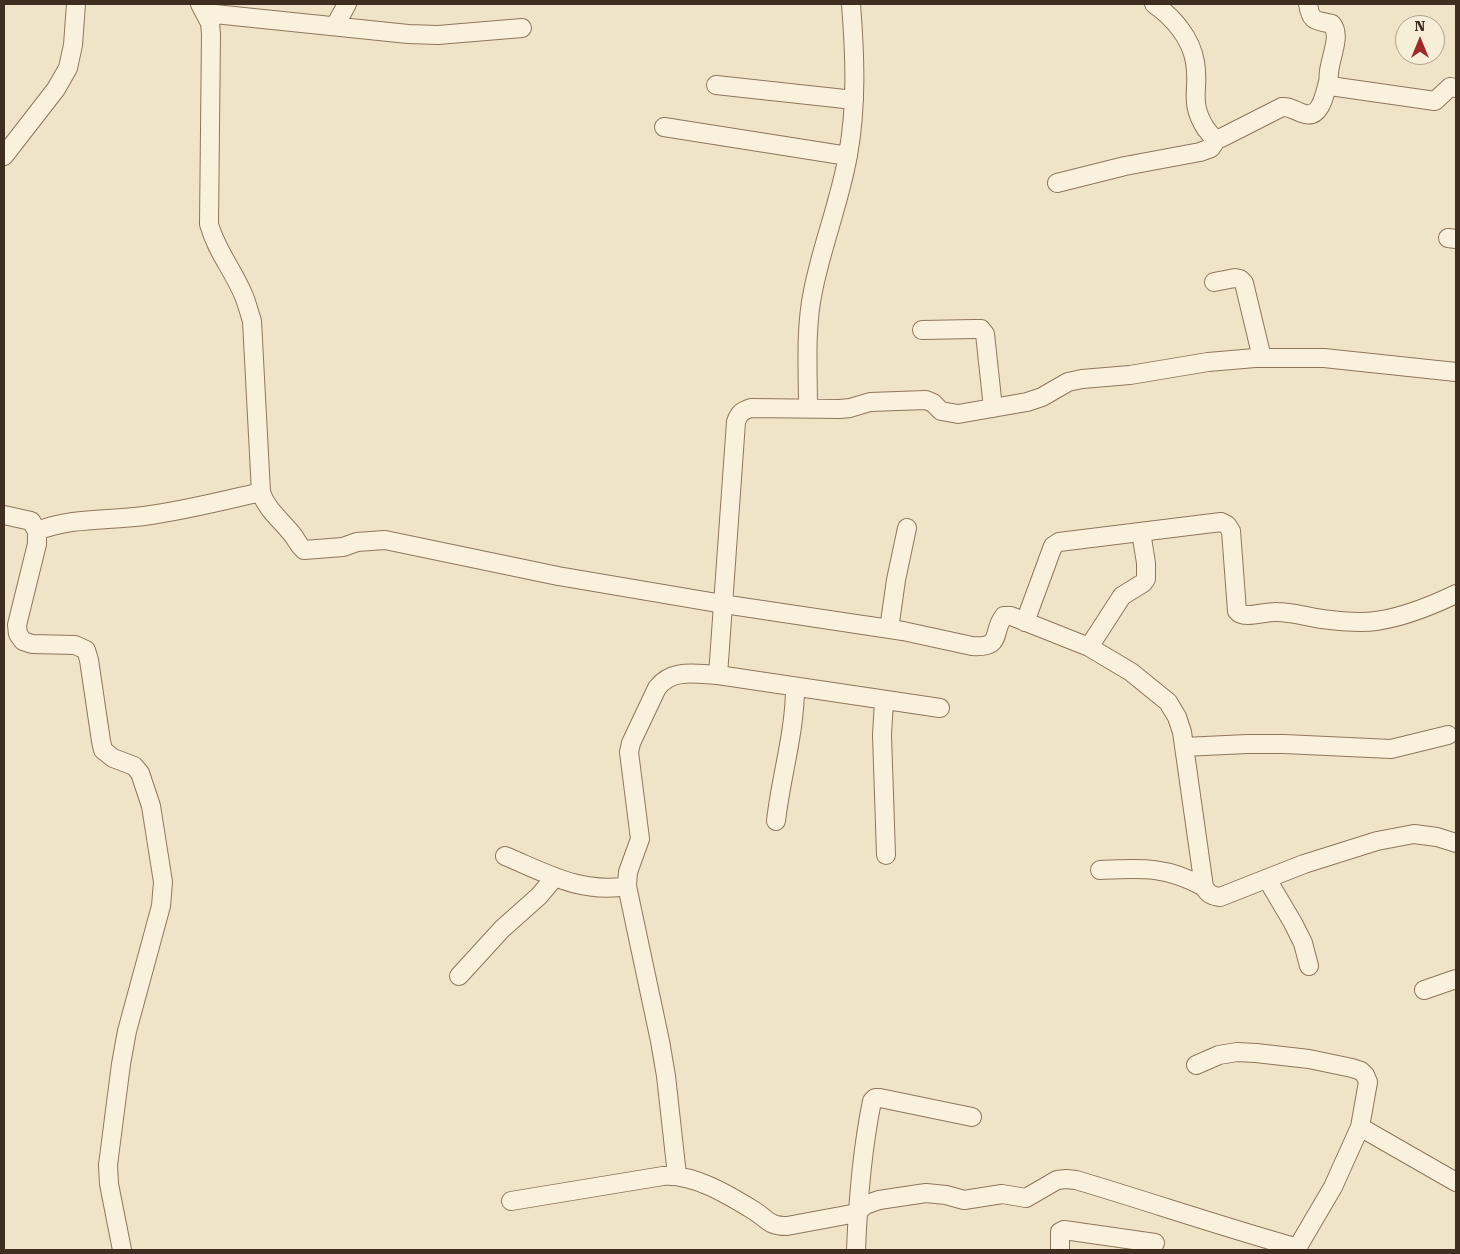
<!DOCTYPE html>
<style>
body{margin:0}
#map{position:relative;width:1460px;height:1254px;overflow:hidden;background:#f0e4c8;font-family:"Roboto Serif",serif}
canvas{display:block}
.frame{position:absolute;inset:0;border:5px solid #3d2e20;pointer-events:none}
.north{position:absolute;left:1395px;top:15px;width:50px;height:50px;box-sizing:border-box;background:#f7eed8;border:1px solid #ada18e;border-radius:50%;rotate:0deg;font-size:14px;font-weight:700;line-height:20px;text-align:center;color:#3d2e20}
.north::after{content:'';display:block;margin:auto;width:18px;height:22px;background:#9e2a2b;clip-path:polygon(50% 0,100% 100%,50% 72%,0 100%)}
</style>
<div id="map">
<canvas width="1460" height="1254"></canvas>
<div class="frame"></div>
<div class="north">N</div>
</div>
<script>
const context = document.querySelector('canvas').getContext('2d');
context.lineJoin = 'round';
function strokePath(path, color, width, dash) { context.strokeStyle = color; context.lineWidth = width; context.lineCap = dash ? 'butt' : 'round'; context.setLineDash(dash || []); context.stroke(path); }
const street = new Path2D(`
 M 200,4 L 210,23 L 211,34 L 209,224 C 216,250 233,270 243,294 C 247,303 249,312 252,321 L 261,492 C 266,509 281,520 292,534 C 297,540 298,545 304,550 L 343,547 L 357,542 L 385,540 L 558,576 L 723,604 L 903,631 L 972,646 C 1004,648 991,632 1004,616 L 1011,616 L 1089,647 L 1131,672 L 1168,702 L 1177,717 L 1182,732 L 1204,887 C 1208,894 1212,896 1220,897 L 1304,864 L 1377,841 L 1414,834 L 1437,837 L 1456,843
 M 1154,4 C 1173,17 1191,38 1195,62 C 1200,90 1188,101 1206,129 C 1210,133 1211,137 1217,139 L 1221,138 L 1282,107 C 1291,106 1296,112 1305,114 C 1321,118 1325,93 1328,82
 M 1308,4 C 1311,23 1316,20 1332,24 C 1344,39 1323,68 1330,86 L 1435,101 L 1450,87 L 1456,88
 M 205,13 L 408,34 L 438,35 L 522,28
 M 335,26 L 347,4
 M 716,85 L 854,100
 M 664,127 L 848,156
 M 4,156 L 56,89 L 68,68 L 73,45 L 76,4
 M 1057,183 L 1125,166 L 1200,152 L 1211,148 L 1217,139
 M 1448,238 L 1456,239
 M 1214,282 L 1235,278 L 1240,279 L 1244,283 L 1262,358
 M 922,330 L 974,329 L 981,329 L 985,334 L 993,408
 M 808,408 C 808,370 805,329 813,291 C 822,245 840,201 848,155 C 857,105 855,55 851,4
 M 4,515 L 31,521 L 37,531 L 37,544 L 17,625 L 18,634 L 23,641 L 32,644 L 75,645 L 86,650 L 89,660 L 101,741 L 103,750 L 113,758 L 134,766 L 140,773 L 151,806 L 163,882 L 161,906 L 127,1031 L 121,1064 L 108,1165 L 109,1184 L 122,1250
 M 37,531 C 74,517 106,521 144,516 C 183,511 222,501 261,492
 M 1025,622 L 1053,546 L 1059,542 L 1221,522 L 1227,525 L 1231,531 L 1237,611 C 1244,620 1265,611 1277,612 C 1292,612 1307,617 1322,619 C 1337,621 1362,623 1376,621 C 1404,617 1431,606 1456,594
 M 889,629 L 896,580 L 907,528
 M 1089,647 L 1122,596 L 1143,583 L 1146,579 L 1146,563 L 1141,532
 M 718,675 L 736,422 C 739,413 742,411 751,408 L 840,409 L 850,408 L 870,402 L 926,400 L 933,403 L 941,411 L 958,414 L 1027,402 L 1042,397 L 1068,382 L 1082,379 L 1130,375 L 1208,362 L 1255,358 L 1324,358 L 1456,372
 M 884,701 L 882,735 L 886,855
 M 1184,747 L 1247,744 L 1284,744 L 1391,749 L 1448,735
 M 776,821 C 781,776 795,733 795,687
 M 505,856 C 546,873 581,894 627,886
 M 1100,870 C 1141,868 1167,866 1204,887
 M 1267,879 L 1293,923 L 1303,943 L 1309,966
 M 459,976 L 502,929 L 539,896 L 555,877
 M 1424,990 L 1456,979
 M 1196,1065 L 1219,1055 L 1237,1052 L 1256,1053 L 1309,1059 L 1352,1068 L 1361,1071 L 1365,1075 L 1368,1082 L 1360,1127 L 1333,1187 L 1296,1250
 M 1360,1127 L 1456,1182
 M 677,1175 L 666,1076 L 660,1041 L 627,886 L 628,872 L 640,839 L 629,752 L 631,743 L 657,688 C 672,668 696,674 718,675 L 940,708
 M 511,1201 L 663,1176 C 694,1174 727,1194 753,1210 C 768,1219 768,1226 787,1226 L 857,1213 L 865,1205 L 879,1200 L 926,1193 L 946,1195 L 964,1200 L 1002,1194 L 1026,1198 L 1057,1180 L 1066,1179 L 1076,1180 C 1150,1202 1223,1227 1298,1248
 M 856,1250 C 858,1200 862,1150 872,1101 L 875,1098 L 880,1098 L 972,1117
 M 1060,1250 L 1060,1232 L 1064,1230 L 1155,1243`);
strokePath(street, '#8d765c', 20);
strokePath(street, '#faf1dc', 18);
</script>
